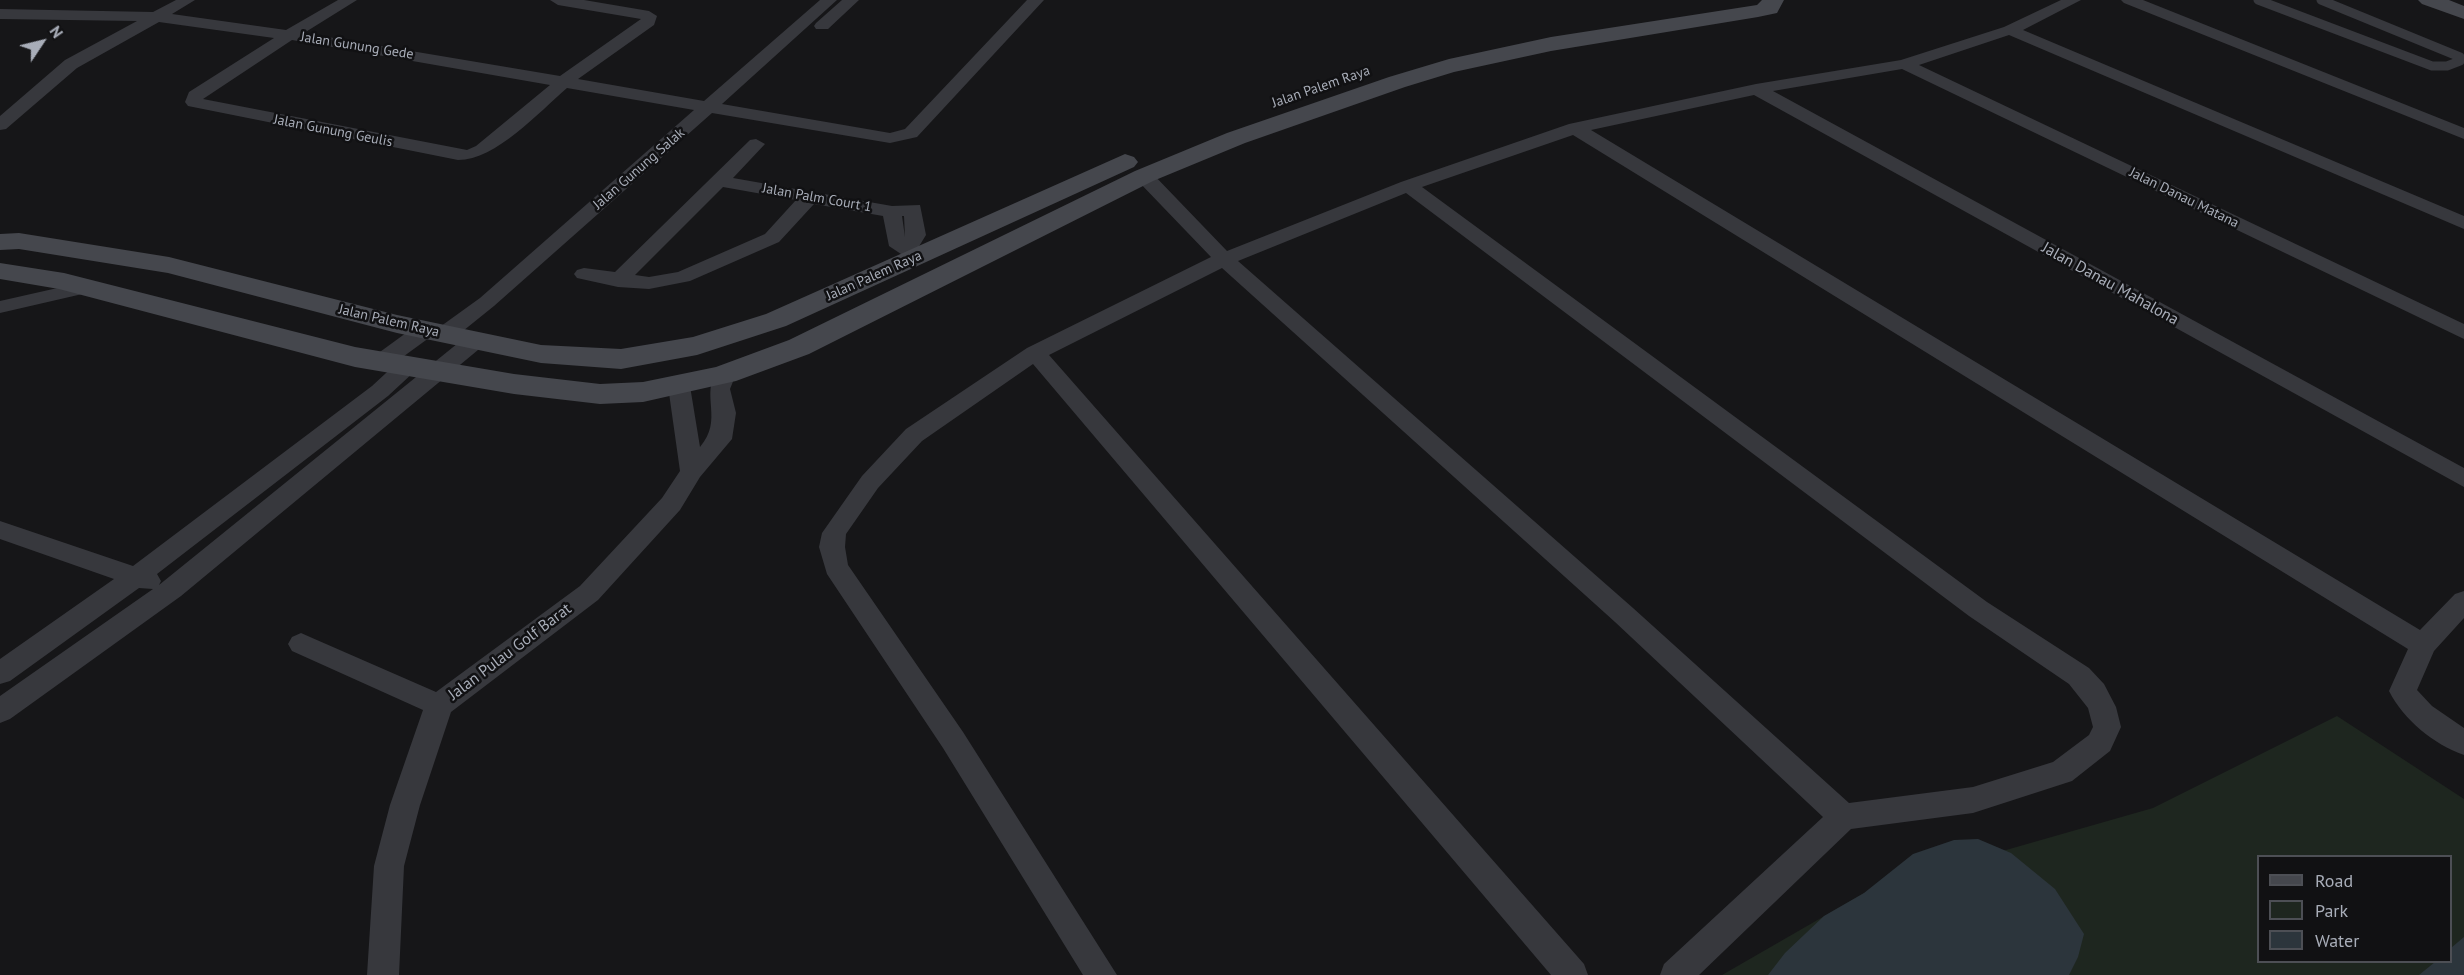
<!DOCTYPE html>
<style>
body{margin:0}
#map{position:relative;width:2464px;height:975px;overflow:hidden;background:#161618;font-family:"PT Sans",sans-serif}
canvas{display:block}
.legend{position:absolute;left:2257px;top:855px;width:195px;height:108px;box-sizing:border-box;background:#111113;border:2px solid #4d4f55;margin:0;padding:8px 10px;list-style:none;font-size:18px;color:#a8adb8}
.legend li{display:flex;align-items:center;gap:12px;height:30px}
.legend b{width:30px;border:2px solid #4d4f55}
.north{position:absolute;left:12px;top:12px;width:60px;height:60px;-webkit-text-stroke:4px #111113;paint-order:stroke;rotate:55deg;font-size:16px;font-weight:700;line-height:24px;text-align:center;color:#a8adb8}
.north::after{content:'';display:block;margin:auto;width:21px;height:27px;background:#a8adb8;clip-path:polygon(50% 0,100% 100%,50% 72%,0 100%)}
</style>
<div id="map">
<canvas width="2464" height="975"></canvas>
<ul class="legend">
<li><b style="height:8px;background:#45474d"></b>Road</li>
<li><b style="height:16px;background:#1e261f"></b>Park</li>
<li><b style="height:16px;background:#2c353c"></b>Water</li>
</ul>
<div class="north">N</div>
</div>
<script>
const context = document.querySelector('canvas').getContext('2d');
context.lineJoin = 'round';
function fill(path, color) { context.fillStyle = color; context.fill(path, 'evenodd'); }
function strokePath(path, color, width, dash) { context.strokeStyle = color; context.lineWidth = width; context.lineCap = dash ? 'butt' : 'round'; context.setLineDash(dash || []); context.stroke(path); }
function drawText(font, color, halo, rows, align = 'center') {
  context.font = font + ' "PT Sans",sans-serif'; context.lineWidth = 5; context.setLineDash([]); context.textBaseline = 'middle'; context.strokeStyle = halo; context.fillStyle = color; for (const [text, x, y, turn = 0] of rows) {
    context.save(); context.translate(x, y); context.rotate((+turn || 0) * Math.PI / 180); context.textAlign = isNaN(turn) ? turn : align; if (halo) context.strokeText(text, 0, 0); context.fillText(text, 0, 0); context.restore();
  }
}
fill(new Path2D(`
 M 2337,716 L 2464,799 L 2464,975 L 1722,975 L 1873,888 L 2153,808 ZM 2258,856 L 2450,856 L 2450,962 L 2258,962 Z`), '#1e261f');
fill(new Path2D(`
 M 1978,839 L 2011,853 L 2055,889 L 2084,934 L 2078,957 L 2069,975 L 1768,975 L 1785,953 L 1824,916 L 1864,893 L 1913,854 L 1954,840 Z
 M 2464,937 L 2464,975 L 2419,975 L 2435,962 L 2450,962 L 2451,948 Z`), '#2c353c');
strokePath(new Path2D(`
 M 2258,0 L 2432,66 L 2447,66 L 2460,61 L 2460,57 L 2321,0`), '#37383d', 9);
fill(new Path2D(`
 M 176,0 L 195,0 L 172,14 L 286,30 L 338,0 L 357,0 L 304,33 L 560,76 L 641,19 L 558,5 L 550,0 L 584,0 L 649,11 L 657,16 L 654,25 L 578,79 L 704,101 L 820,0 L 837,0 L 722,104 L 890,133 L 905,129 L 1027,0 L 1044,0 L 917,137 L 890,143 L 712,113 L 494,306 L 453,339 L 437,339 L 434,334 L 437,329 L 480,298 L 694,110 L 567,88 C 539,112 496,160 458,160 L 188,106 L 185,102 L 189,92 L 274,38 L 159,22 L 77,68 L 6,129 L 0,130 L 0,116 L 65,60 L 137,21 L 0,19 L 0,9 L 153,12 ZM 292,40 L 550,85 L 476,146 L 467,150 L 203,99 Z
 M 842,0 L 859,0 L 828,29 L 816,29 L 814,26 L 816,23 Z
 M 2061,0 L 2081,0 L 2023,30 L 2464,216 L 2464,229 L 2009,35 L 1919,65 L 2464,324 L 2464,339 L 1902,69 L 1773,91 L 2464,468 L 2464,487 L 1754,95 L 1591,130 L 2420,630 L 2455,594 L 2464,591 L 2464,618 L 2434,651 L 2417,690 L 2432,706 L 2464,728 L 2464,755 C 2433,744 2404,720 2389,691 L 2408,649 L 1573,135 L 1422,187 L 1987,602 L 2089,668 L 2104,684 L 2116,707 L 2121,727 L 2110,751 L 2072,781 L 1973,813 L 1851,829 L 1699,975 L 1660,975 L 1664,964 L 1823,817 L 1615,622 L 1222,268 L 1049,355 L 1584,964 L 1588,975 L 1551,975 L 1033,364 L 922,441 L 878,488 L 846,534 L 845,547 L 848,565 L 963,732 L 1117,975 L 1083,975 L 943,748 L 827,574 L 819,547 L 822,533 L 862,476 L 906,429 L 1027,348 L 1211,257 L 1137,180 L 1135,176 L 1137,172 L 1151,172 L 1227,251 L 1401,182 L 1569,124 L 1756,84 L 1901,60 L 2004,27 ZM 1406,193 L 1969,616 L 2069,684 L 2088,708 L 2093,727 L 2089,735 L 2053,762 L 1973,787 L 1849,803 L 1633,608 L 1238,261 Z
 M 2121,0 L 2143,0 L 2464,128 L 2464,139 L 2124,3 Z
 M 756,139 L 765,144 L 733,178 L 892,206 L 920,205 L 926,235 L 918,248 L 927,256 L 924,260 L 910,260 L 889,246 L 883,216 L 814,204 L 779,242 L 690,281 L 649,289 L 618,287 L 577,278 L 574,274 L 577,270 L 584,268 L 615,272 L 750,140 ZM 723,187 L 796,200 L 765,234 L 678,272 L 649,277 L 635,275 ZM 902,216 L 904,216 L 905,237 Z
 M 84,282 L 91,284 L 94,288 L 91,292 L 0,313 L 0,301 Z
 M 425,323 L 433,325 L 436,330 L 433,335 L 389,367 L 373,367 L 370,362 L 373,357 L 417,325 Z
 M 476,333 L 484,335 L 487,340 L 484,345 L 181,596 L 10,719 L 0,723 L 0,696 L 153,589 L 139,588 L 10,681 L 0,684 L 0,659 L 114,579 L 0,539 L 0,521 L 133,566 L 372,386 L 399,361 L 415,361 L 418,366 L 415,371 L 388,396 L 157,574 L 161,581 L 159,585 L 468,335 Z
 M 725,367 L 733,369 L 736,374 L 730,389 L 736,413 L 732,439 L 700,477 L 680,510 L 598,600 L 451,712 L 420,805 L 404,866 L 399,975 L 367,975 L 374,866 L 390,805 L 423,710 L 292,651 L 288,644 L 292,637 L 301,633 L 310,637 L 436,692 L 580,586 L 662,498 L 680,471 L 668,386 L 671,381 L 679,379 L 687,381 L 690,386 L 700,447 C 724,419 700,397 717,369 Z`), '#37383d');
fill(new Path2D(`
 M 1762,0 L 1784,0 L 1777,13 L 1758,17 L 1551,51 L 1454,72 L 1405,87 L 1245,143 L 1153,181 L 809,354 L 736,381 L 643,402 L 600,404 L 514,394 L 355,367 L 59,289 L 0,279 L 0,263 L 64,273 L 355,347 L 514,374 L 600,384 L 643,382 L 716,367 L 789,340 L 1135,171 L 1227,133 L 1389,77 L 1449,59 L 1551,37 L 1757,5 Z
 M 2418,0 L 2449,0 L 2464,6 L 2464,19 L 2422,4 Z
 M 1125,154 L 1134,157 L 1138,162 L 1134,167 L 786,326 L 697,355 L 621,369 L 541,363 L 397,333 L 168,273 L 19,249 L 0,250 L 0,234 L 19,233 L 169,257 L 397,315 L 541,345 L 621,349 L 693,337 L 766,314 Z`), '#45474d');
drawText('14px', '#a8adb8', '#111113', [
 ["Jalan Gunung Gede",357,46,9],
 ["Jalan Palem Raya",1321,87,-19],
 ["Jalan Gunung Geulis",333,131,11],
 ["Jalan Gunung Salak",639,169,-41],
 ["Jalan Palm Court 1",817,198,10],
 ["Jalan Danau Matana",2184,198,26],
 ["Jalan Palem Raya",874,276,-24],
 ["Jalan Palem Raya",389,321,13]
]);
drawText('16px', '#a8adb8', '#111113', [
 ["Jalan Danau Mahalona",2110,284,29],
 ["Jalan Pulau Golf Barat",510,652,-37]
]);
</script>
